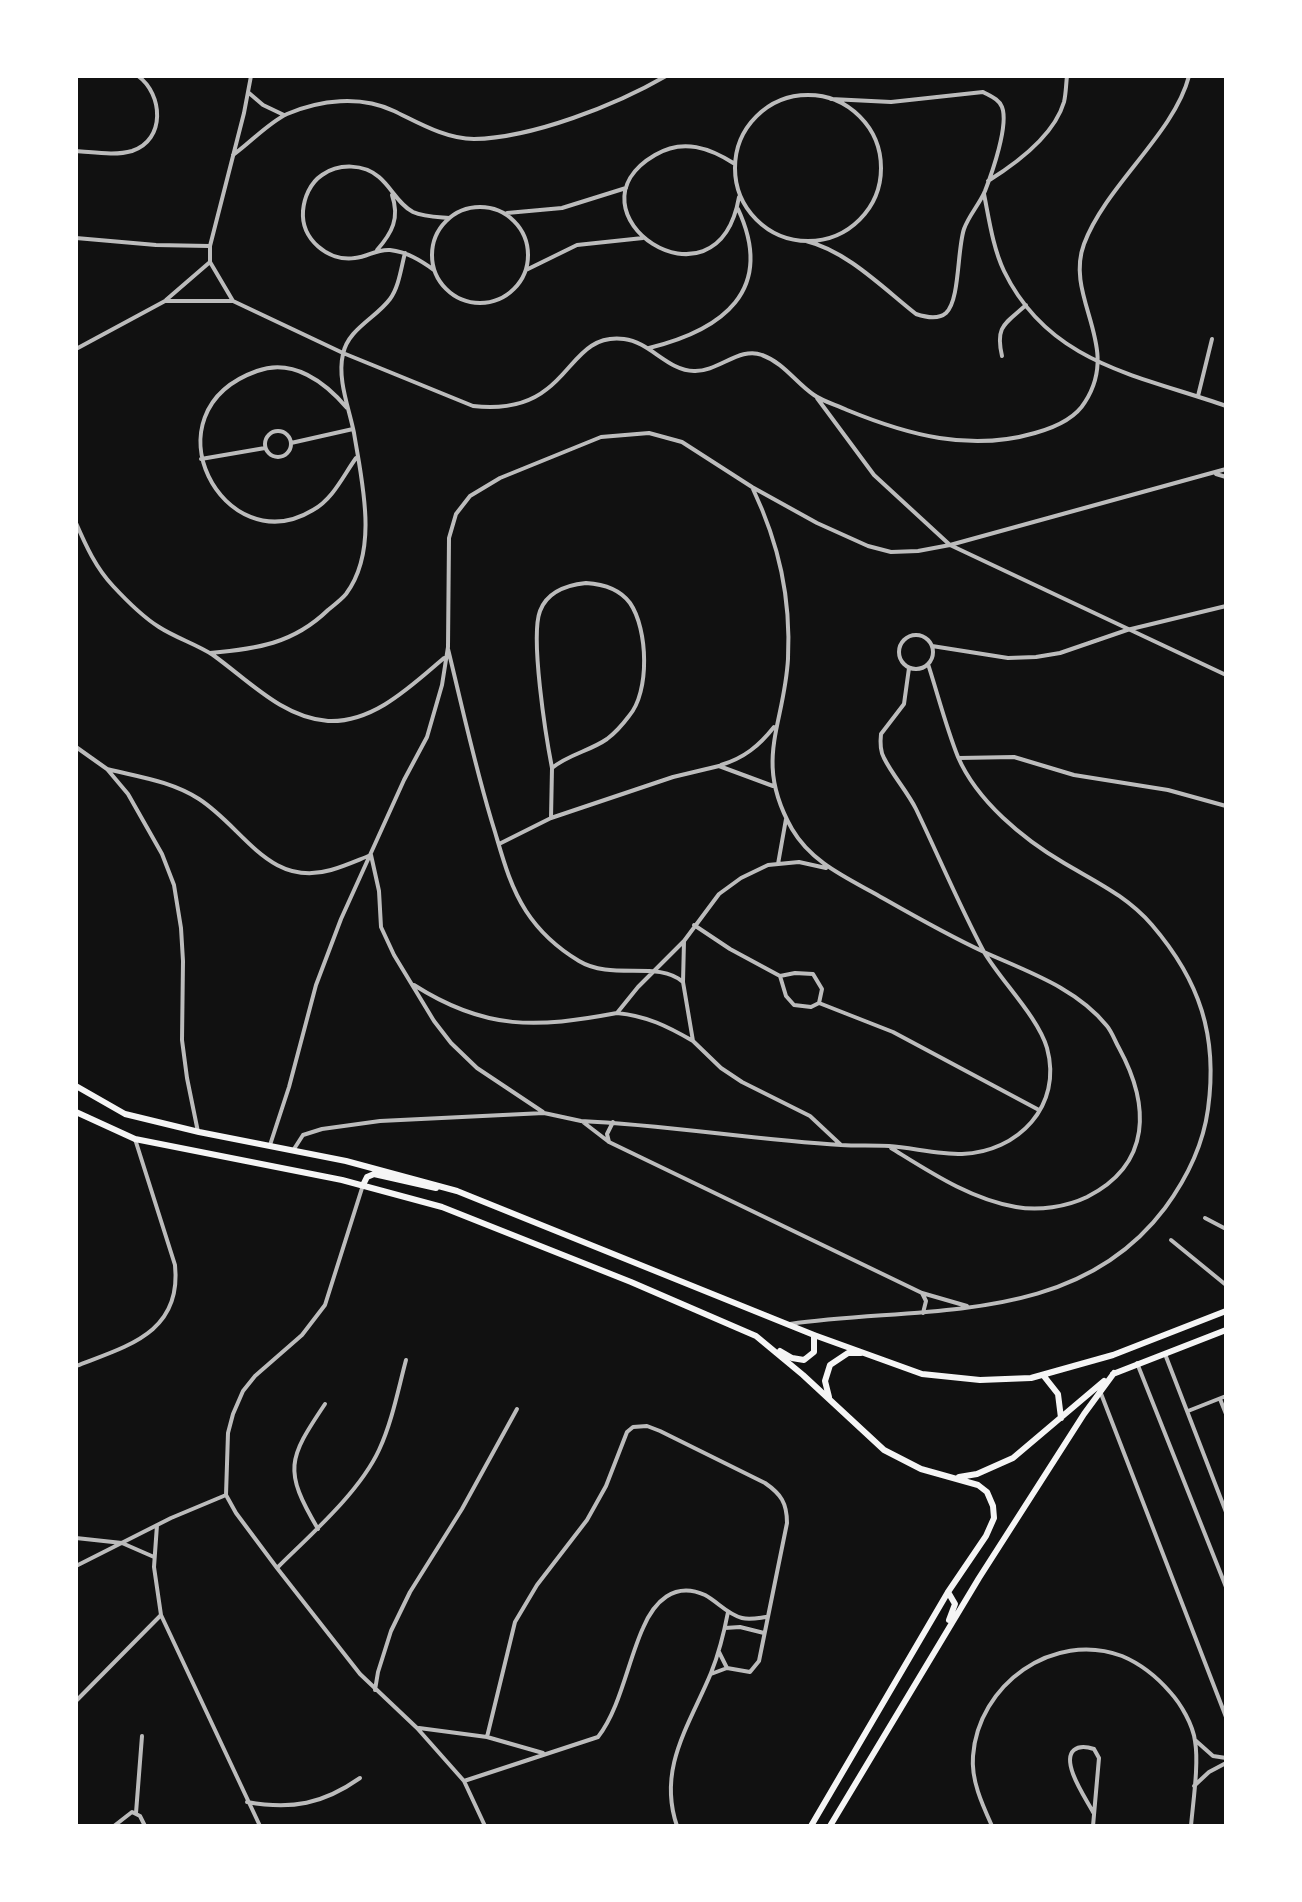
<!DOCTYPE html>
<style>
body{margin:0}
#map{position:relative;width:1302px;height:1902px;overflow:hidden;background:#111;font-family:"Fira Sans",sans-serif}
canvas{display:block}
.frame{position:absolute;inset:0;border:78px solid #fff;pointer-events:none}
</style>
<div id="map">
<canvas width="1302" height="1902"></canvas>
<div class="frame"></div>
</div>
<script>
const context = document.querySelector('canvas').getContext('2d');
context.lineJoin = 'round';
function strokePath(path, color, width, dash) { context.strokeStyle = color; context.lineWidth = width; context.lineCap = dash ? 'butt' : 'round'; context.setLineDash(dash || []); context.stroke(path); }
strokePath(new Path2D(`
 M 249,93 L 263,105 L 284,115
 M735 168a73 73 0 1 1 146 0a73 73 0 1 1-146 0Z
 M 76,151 C 93,152 115,156 132,151 C 166,140 163,94 138,76
 M 233,155 C 250,143 268,123 287,114 C 320,100 360,95 394,111 C 419,123 446,139 474,139 C 532,138 616,105 666,76
 M 735,164 C 710,148 683,138 655,155 C 559,211 717,322 739,197
 M 988,181 C 1017,163 1054,136 1064,102 C 1066,94 1066,84 1067,76
 M 984,194 C 989,219 993,248 1004,271 C 1049,364 1138,375 1226,406
 M432 255a48 48 0 1 1 96 0a48 48 0 1 1-96 0Z
 M 507,213 L 562,208 L 626,188
 M 76,238 L 156,245 L 209,246
 M 806,241 C 847,251 883,288 916,314 C 925,317 938,320 946,313 C 960,300 957,250 964,229 C 969,215 979,205 985,191 C 992,173 1009,125 1002,107 C 999,99 990,96 983,92 L 891,102 L 831,99
 M 377,250 C 392,233 400,218 392,195
 M 434,270 C 420,260 407,252 390,250 C 376,249 368,257 355,258 C 328,262 301,239 303,211 C 304,198 310,183 322,175 C 339,163 364,164 379,177 C 392,188 398,204 413,212 C 424,217 437,217 449,218
 M 526,270 L 577,245 L 643,238
 M 166,300 L 210,262
 M 233,301 L 210,262 L 210,246 L 244,113 L 251,76
 M 649,348 C 722,330 776,291 738,209
 M 76,349 L 165,301 L 233,301 L 343,353 L 473,406 C 499,409 526,406 547,389 C 574,369 584,334 624,339 C 650,342 668,371 694,371 C 718,372 740,346 762,355 C 784,363 796,383 814,395 C 824,402 837,405 847,410 C 908,435 970,452 1035,433 C 1053,428 1075,419 1085,402 C 1122,345 1064,298 1084,244 C 1106,185 1174,134 1189,76
 M 1002,356 C 995,326 1005,324 1026,305
 M 1198,396 L 1212,339
 M 817,398 L 874,475 L 950,545 L 1226,675
 M 347,408 C 325,382 293,358 257,371 C 142,412 224,564 313,510 C 333,499 343,476 356,458
 M265 444a13 13 0 1 1 26 0a13 13 0 1 1-26 0Z
 M 291,443 L 353,429
 M 201,459 L 265,448
 M 1216,474 L 1226,477
 M 753,489 C 779,544 791,598 788,659 C 784,727 753,760 792,829 C 810,860 841,875 872,892 C 909,913 945,934 984,952 C 1026,971 1077,988 1107,1026 C 1112,1032 1115,1041 1119,1048 C 1150,1105 1152,1164 1087,1197 C 1066,1207 1039,1211 1016,1207 C 970,1199 930,1172 891,1148
 M 76,523 C 86,546 96,568 113,586 C 126,600 143,617 159,627 C 176,638 196,644 213,655 C 248,680 283,718 328,721 C 374,723 412,685 444,658
 M 586,583 C 602,584 619,588 630,603 C 648,629 650,692 629,716 C 623,724 615,733 607,739 C 590,751 569,754 552,768 C 546,737 530,637 540,611 C 547,592 567,585 586,583 Z
 M899 652a17 17 0 1 1 34 0a17 17 0 1 1-34 0Z
 M 932,646 L 1008,658 L 1036,657 L 1060,653 L 1127,630 L 1226,606
 M 448,649 C 463,710 476,772 495,832 C 503,859 510,886 526,911 C 539,931 559,949 579,961 C 612,981 658,960 683,982
 M 210,653 C 256,649 293,644 328,610 C 334,605 341,600 346,594 C 379,550 362,482 354,433 C 349,408 337,379 343,354 C 348,329 376,318 390,299 C 399,287 401,268 405,253
 M 76,747 L 107,769 L 128,794 L 162,854 L 174,885 L 181,928 L 183,961 L 182,1040 L 187,1078 L 198,1132
 M 959,758 L 1014,757 L 1074,775 L 1168,790 L 1226,806
 M 721,765 C 744,758 759,746 774,727
 M 107,769 C 139,777 171,781 199,799 C 244,828 269,888 331,870 C 345,866 358,860 371,855 L 379,891 L 381,927 L 394,955 L 434,1021 L 451,1043 L 477,1068 L 543,1112
 M 551,818 L 552,768
 M 499,844 L 551,818 L 673,777 L 719,766 L 773,786
 M 778,864 L 786,819
 M 826,868 L 799,862 L 768,865 L 741,878 L 719,894 L 684,941 L 683,982 L 693,1041 L 721,1068 L 742,1082 L 810,1116 L 841,1145
 M 694,925 L 730,949 L 780,976 L 795,973 L 813,974 L 822,989 L 819,1003
 M 780,976 L 786,996 L 794,1005 L 811,1007 L 819,1003 L 893,1032 L 1039,1110
 M 414,985 C 486,1031 537,1028 617,1013 L 638,987 L 684,941
 M 617,1013 C 647,1016 667,1026 693,1041
 M 583,1122 L 609,1142 L 922,1293 L 967,1306
 M 609,1142 L 607,1134 L 613,1122
 M 270,1145 L 289,1087 L 316,985 L 341,919 L 404,780 L 427,737 L 442,685 L 448,647 L 449,538 L 456,514 L 470,496 L 500,478 L 601,437 L 649,433 L 682,442 L 752,487 L 817,523 L 868,546 L 891,552 L 918,551 L 950,545 L 1226,469
 M 294,1149 L 303,1135 L 322,1129 L 380,1121 L 544,1113 L 581,1121 C 668,1125 754,1140 841,1145 C 857,1146 873,1145 889,1146 C 913,1148 938,1154 962,1154 C 1018,1152 1063,1106 1047,1048 C 1038,1017 1001,981 984,952 C 959,905 939,857 916,809 C 907,791 893,776 884,758 C 880,751 880,743 881,734 L 904,704 L 909,668
 M 363,1185 L 325,1305 L 302,1335 L 255,1376 L 243,1391 L 233,1414 L 228,1433 L 226,1495 L 236,1513 L 277,1568 L 360,1674 L 417,1728 L 464,1781 L 485,1826
 M 1205,1218 L 1226,1229
 M 1171,1240 L 1226,1285
 M 922,1293 L 926,1301 L 923,1313
 M 790,1324 C 921,1305 1075,1328 1165,1208 C 1187,1178 1203,1146 1208,1109 C 1218,1036 1200,981 1152,925 C 1127,896 1096,882 1064,863 C 1023,839 977,801 958,757 C 946,727 938,695 928,664
 M 1165,1354 L 1226,1512
 M 1137,1363 L 1226,1587
 M 76,1366 C 127,1346 182,1333 175,1265 L 135,1139
 M 1100,1391 L 1226,1717
 M 1220,1399 L 1226,1414
 M 1188,1411 L 1226,1396
 M 157,1525 L 154,1567 L 161,1615 L 260,1826
 M 318,1529 C 283,1470 288,1459 325,1404
 M 76,1538 L 122,1543 L 154,1557
 M 76,1566 L 171,1518 L 226,1495
 M 277,1568 C 310,1535 359,1493 379,1450 C 392,1422 398,1390 406,1360
 M 725,1628 L 740,1627 L 764,1633
 M 719,1652 L 727,1668
 M 375,1690 L 378,1672 L 391,1631 L 410,1592 L 462,1509 L 517,1409
 M 76,1701 L 161,1615
 M 419,1728 L 487,1737 L 543,1753
 M 487,1737 L 515,1622 L 537,1585 L 587,1520 L 606,1486 L 627,1432 L 633,1427 L 647,1426 L 660,1431 L 765,1483 C 781,1494 787,1503 787,1523 L 759,1661 L 750,1672 L 727,1668 L 711,1674
 M 1195,1740 L 1213,1756 L 1226,1758
 M 464,1781 L 598,1737 C 620,1709 628,1661 643,1628 C 654,1602 674,1581 705,1595 C 718,1602 727,1614 742,1618 C 750,1620 758,1618 766,1617
 M 1194,1786 L 1209,1772 L 1226,1763
 M 247,1802 C 292,1810 323,1804 360,1778
 M 1093,1812 C 1087,1800 1060,1762 1074,1750 C 1080,1745 1088,1747 1094,1749 L 1099,1758 L 1093,1826
 M 136,1813 L 142,1736
 M 114,1826 L 132,1812 L 140,1816 L 145,1826
 M 677,1826 C 657,1768 690,1724 711,1673 C 719,1653 724,1633 728,1612
 M 992,1826 C 982,1804 971,1780 973,1756 C 978,1685 1053,1630 1122,1656 C 1141,1664 1157,1677 1170,1692 C 1181,1704 1193,1725 1195,1741 C 1199,1764 1193,1802 1191,1826`), '#bcbcbc', 4);
strokePath(new Path2D(`
 M 76,1086 L 125,1114 L 199,1132 L 346,1161 L 457,1191 L 814,1335 L 922,1374 L 980,1380 L 1031,1378 L 1113,1355 L 1226,1311
 M 76,1112 L 135,1139 L 342,1180 L 442,1207 L 631,1282 L 756,1336 L 803,1375 L 884,1450 L 921,1469 L 978,1485 L 987,1492 L 993,1506 L 994,1518 L 986,1536 L 948,1592 L 811,1826
 M 363,1185 L 367,1177 L 374,1174 L 436,1188
 M 780,1351 L 792,1358 L 804,1360 L 814,1352 L 814,1335
 M 1113,1374 L 1226,1330
 M 1043,1375 L 1058,1394 L 1061,1418
 M 829,1397 L 825,1381 L 830,1365 L 848,1353 L 861,1353
 M 959,1477 L 977,1474 L 1013,1458 L 1104,1381
 M 948,1592 L 955,1604 L 949,1620
 M 830,1826 L 979,1578 L 1084,1414 L 1114,1373`), '#f5f5f5', 6);
</script>
